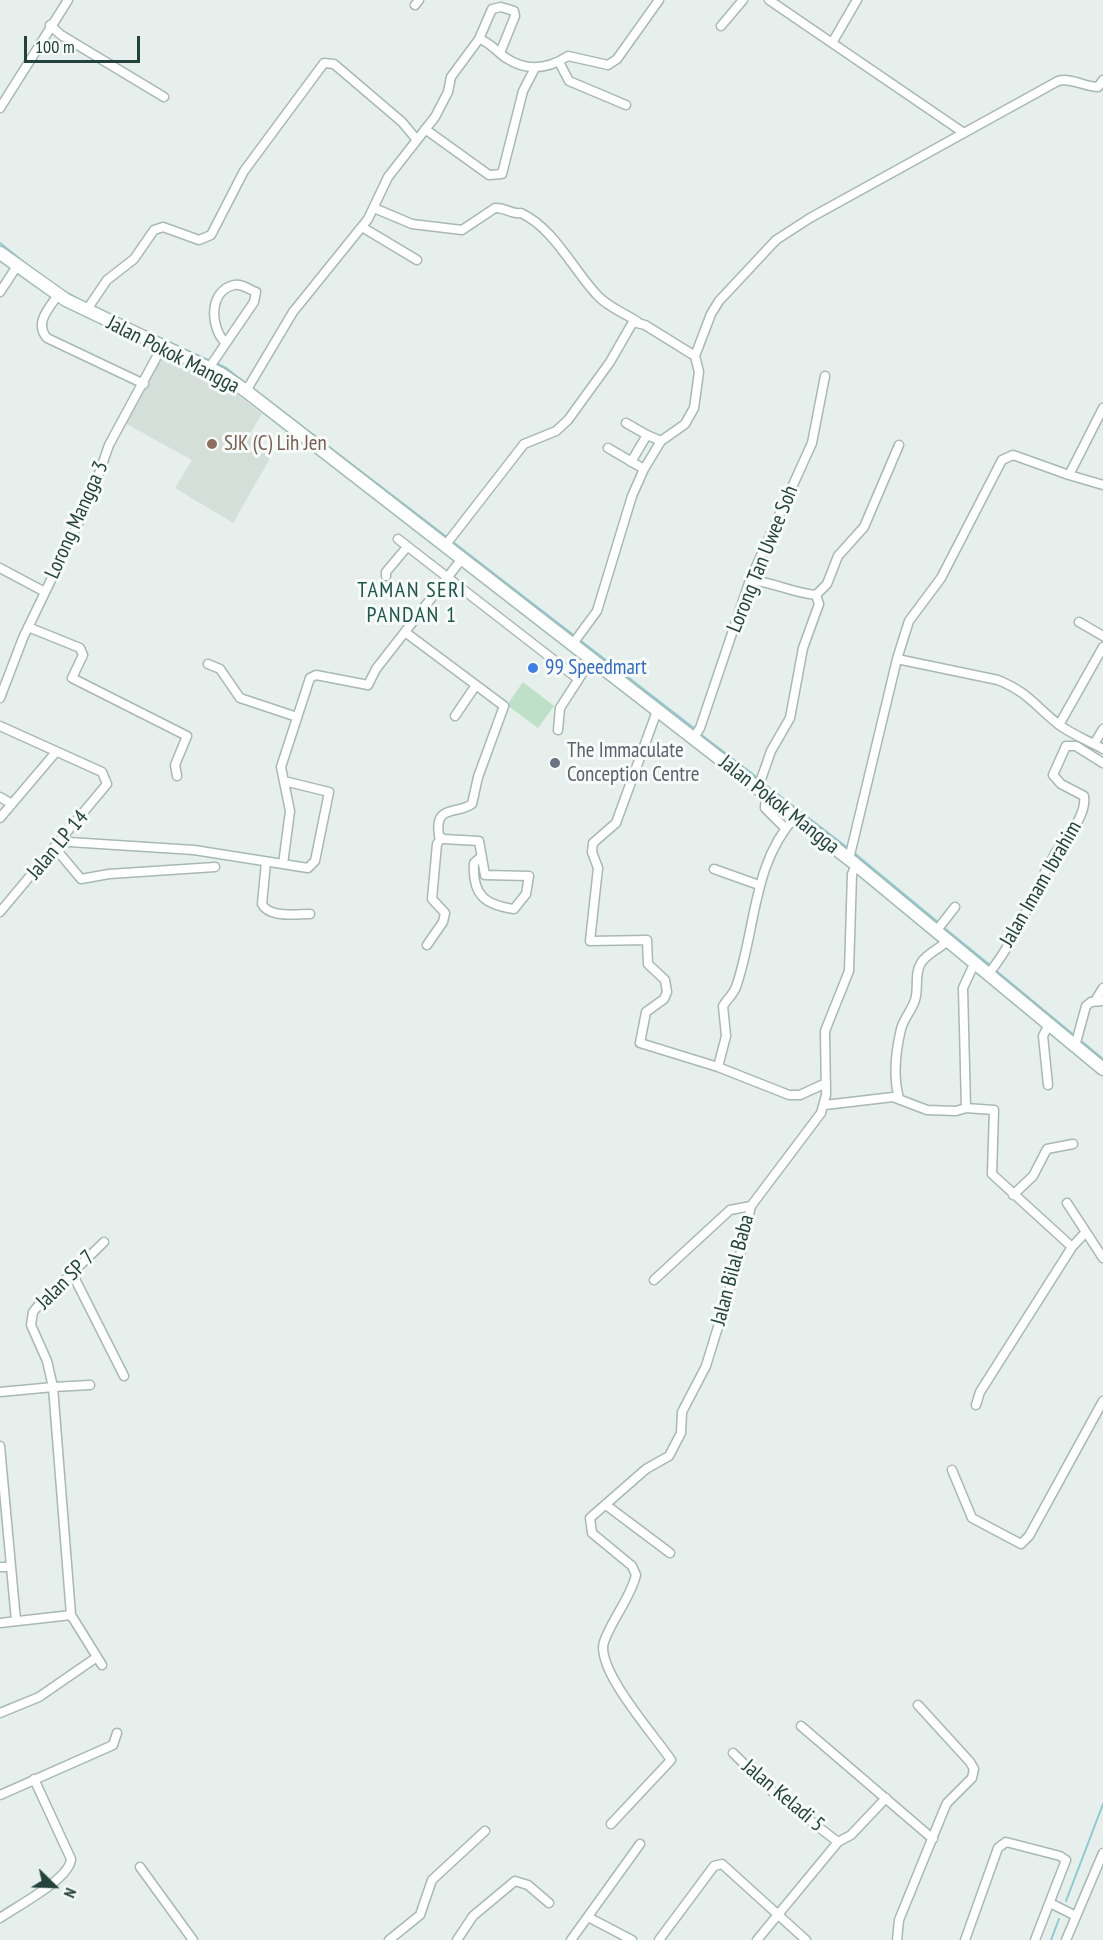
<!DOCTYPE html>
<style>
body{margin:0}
#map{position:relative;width:1103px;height:1940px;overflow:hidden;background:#e6efeb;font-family:"PT Sans Narrow",sans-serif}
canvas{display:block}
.north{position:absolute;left:24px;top:1856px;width:60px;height:60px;-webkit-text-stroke:4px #f7fbf9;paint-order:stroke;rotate:113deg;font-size:16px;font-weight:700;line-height:24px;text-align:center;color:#24423a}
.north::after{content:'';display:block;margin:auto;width:21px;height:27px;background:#24423a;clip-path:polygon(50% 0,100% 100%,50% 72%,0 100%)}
.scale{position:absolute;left:24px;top:36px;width:116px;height:27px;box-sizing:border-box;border:3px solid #24423a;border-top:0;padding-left:8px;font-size:18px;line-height:21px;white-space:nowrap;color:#24423a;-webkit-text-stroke:4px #f7fbf9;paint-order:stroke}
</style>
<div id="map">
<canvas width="1103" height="1940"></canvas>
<div class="north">N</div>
<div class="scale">100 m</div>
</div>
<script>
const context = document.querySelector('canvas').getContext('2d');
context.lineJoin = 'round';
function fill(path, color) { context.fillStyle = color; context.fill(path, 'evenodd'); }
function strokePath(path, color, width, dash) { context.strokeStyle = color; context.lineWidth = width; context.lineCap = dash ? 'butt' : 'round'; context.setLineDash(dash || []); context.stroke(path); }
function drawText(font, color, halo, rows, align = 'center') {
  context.font = font + ' "PT Sans Narrow",sans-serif'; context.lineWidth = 6; context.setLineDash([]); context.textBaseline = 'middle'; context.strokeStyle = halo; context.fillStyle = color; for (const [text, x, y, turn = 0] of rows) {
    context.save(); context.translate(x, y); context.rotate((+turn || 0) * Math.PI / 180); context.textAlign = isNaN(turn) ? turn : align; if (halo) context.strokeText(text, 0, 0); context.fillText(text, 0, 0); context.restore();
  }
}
fill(new Path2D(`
 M 162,352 L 222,383 L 262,414 L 249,435 L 273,453 L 233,523 L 175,488 L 192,460 L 123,422 Z`), '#d4dfda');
fill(new Path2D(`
 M 523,682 L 554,706 L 538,728 L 507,705 Z`), '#bfe0c8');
strokePath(new Path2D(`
 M 0,243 L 30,267
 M 59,288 L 80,300
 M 136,327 L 210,361
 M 216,363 L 226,368 L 448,538
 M 453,542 L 695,729
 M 699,733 L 759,779
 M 763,783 L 849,849
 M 853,852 L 939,923
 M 943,927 L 990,965
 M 994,969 L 1075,1036
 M 1080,1040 L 1103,1059
 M 1066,1901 L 1103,1804
 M 1051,1940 L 1059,1919`), '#8ec9d4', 2);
const minor = new Path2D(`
 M 769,0 L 964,133
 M 415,5 L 419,0
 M 50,25 L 61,35 L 164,97
 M 721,26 L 743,0
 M 479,39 L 492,9 L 501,7 L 514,11 L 515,16 L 500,53
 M 832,43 L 857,0
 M 559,62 L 569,81 L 626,105
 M 0,108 L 68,0
 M 425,129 L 489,175 L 502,174 L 523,91 L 535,68
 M 374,208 L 412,224 L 462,230 L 495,208 C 505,207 512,215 521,213 C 555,229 573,270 598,296 C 608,307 626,314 638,322
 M 362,227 L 417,260
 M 0,292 L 17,266
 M 58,295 C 49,308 34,323 47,338 L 144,384
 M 86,311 L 107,280 L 134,259 L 154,230 L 163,227 L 199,240 L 211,235 L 244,171 L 324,63 L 334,64 L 402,122 L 417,140
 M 209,368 L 254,302 L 256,292 C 250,290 241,283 234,285 C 208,291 210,329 226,343
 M 246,391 L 293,312 L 368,219 L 388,177 L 435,117 L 448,92 L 451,77 L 479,39 C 490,42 497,52 506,58 C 527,72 548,69 568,56 L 608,65 L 617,59 L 659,0
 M 626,423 L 647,435
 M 608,448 L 644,469
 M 631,462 L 647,435 L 661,441
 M 1069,475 L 1103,485
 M 398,539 L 577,678
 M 444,547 L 524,444 L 556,431 L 568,420 L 610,362 L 633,322 L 645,325 L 695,356
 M 0,568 L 45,592
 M 386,576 L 386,572 L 407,547
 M 750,580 C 773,582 793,593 816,595 L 827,584 L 838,556 L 864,527 L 899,445
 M 1079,622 L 1103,636
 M 28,627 L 80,648 L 83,655 L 72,678 L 187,736 L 175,765 L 177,776
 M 405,632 L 504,706 L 478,777 L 472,804 C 456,815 434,804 439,836 L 444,839 L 479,841 L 485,875 L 529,876 L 526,894 L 514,909 C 485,905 472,895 474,863 L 481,857
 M 572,645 L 597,611 L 632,496 L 644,469 L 661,441 L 685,424 L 694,408 L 699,372 L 695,356 L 711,314 L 719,301 L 776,240 L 810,218 L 1058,81 C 1070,77 1085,87 1098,87 L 1103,80
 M 897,659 L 998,680 C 1029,693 1034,705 1058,724 C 1071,734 1089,741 1103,749
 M 208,664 L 220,669 L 240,698 L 297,717
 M 0,698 L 23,638 L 90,499 L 109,445 L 162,347
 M 657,711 L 616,823 L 593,843 L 592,852 L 598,868 L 590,941 L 647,940 L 648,964 L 665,980 L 667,992 L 664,999 L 646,1012 L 640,1043 L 718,1067 L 789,1095 L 800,1095 L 826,1083
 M 455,716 L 476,685
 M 1059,725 L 1103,647
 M 0,726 L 102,772 L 107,784 L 0,912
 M 558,730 L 560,708 L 591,660
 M 693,739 L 700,728 L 750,580 L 812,443 L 825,376
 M 1094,744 L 1103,729
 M 758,788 L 771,751 L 790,718 L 803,648 L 819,604 L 816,595
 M 766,795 L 765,808 L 785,828
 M 0,797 L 12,804
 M 0,818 L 56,752
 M 63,839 L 69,842 L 194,850 L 308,868 L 315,861 L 329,792 L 284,781
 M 55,848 L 81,879 L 109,874 L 215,867
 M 849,859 L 897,659 L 909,621 L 941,578 L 1002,460 L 1013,455 L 1069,475 L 1103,408
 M 266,862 L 262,904 C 269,918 295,914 310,914
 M 283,864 L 290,811 L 281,767 L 310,678 L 316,675 L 368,685 L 376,669 L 461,560
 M 714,869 L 759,885
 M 937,930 L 955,907
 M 427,945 L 443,922 L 445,913 L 432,899 L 437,844 L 441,838
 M 989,973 C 1018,938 1033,891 1056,852 C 1067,836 1087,816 1084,796 L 1061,784 L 1053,775 L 1066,746 L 1076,746 L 1103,763
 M 1095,1001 L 1103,988
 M 1075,1046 L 1086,1006 L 1091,1002 L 1103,1001
 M 718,1067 L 726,1036 L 723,1006 C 727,999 733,995 736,987 C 756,930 752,864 795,817
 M 1048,1085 L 1043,1036 L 1049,1024
 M 899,1098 C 893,1077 896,1050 901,1029 C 904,1018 912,1010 915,1000 C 919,988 914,974 921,963 C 927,953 940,949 948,940
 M 825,1105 L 893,1097 L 927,1110 L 956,1111 L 966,1108 L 963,988 L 975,962
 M 966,1108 L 994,1110 L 992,1174 L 1072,1247
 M 1013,1195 L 1033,1176 L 1047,1149 L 1073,1144
 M 1067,1203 L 1103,1258
 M 72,1273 L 124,1376
 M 654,1280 L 730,1210 L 751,1206
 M 90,1385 L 53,1387 L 47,1361 L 31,1325 L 33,1312 L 38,1306 L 104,1242
 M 0,1392 L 53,1387 L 71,1615 L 0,1623
 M 976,1405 L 980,1392 L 1072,1247 L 1085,1233
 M 0,1446 L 16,1621
 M 952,1470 L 972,1518 L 1021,1544 L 1029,1536 L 1103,1401
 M 606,1505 L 670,1553
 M 0,1567 L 11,1567
 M 71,1615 L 102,1665
 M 0,1713 L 39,1697 L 97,1657
 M 801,1726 L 933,1839
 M 733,1753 L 774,1793 L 838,1842
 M 0,1795 L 113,1745 L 117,1733
 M 611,1824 L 671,1760 C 655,1736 595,1669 604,1642 C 612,1619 630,1599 636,1575 L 632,1566 L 592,1533 L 590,1518 L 646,1469 L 669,1456 L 681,1433 L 682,1412 L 706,1366 L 740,1255 L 751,1206 L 821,1113 L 826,1095 L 825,1031 L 849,971 L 852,874 L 856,865
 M 140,1867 L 193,1940
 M 1050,1903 L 1076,1916
 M 588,1917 L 632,1940
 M 0,1918 C 17,1906 70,1879 71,1859 L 34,1779
 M 389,1940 L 420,1915 L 432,1880 L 485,1831
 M 457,1940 L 473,1916 L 515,1881 L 528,1885 L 549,1903
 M 571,1940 L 640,1844
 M 659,1940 L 714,1866 L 722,1864 L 806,1940
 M 757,1940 L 838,1842 L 851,1835 L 886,1798
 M 897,1940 L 899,1920 L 943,1812 L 947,1803 L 972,1778 L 974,1769 L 970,1762 L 918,1705
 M 965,1940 L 998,1848 L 1006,1842 L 1060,1856 L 1066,1860 L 1035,1940
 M 1066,1940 L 1103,1853`);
const secondary = new Path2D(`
 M 0,253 L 66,300 L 221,374 L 246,391 L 849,859 L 1103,1069`);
strokePath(minor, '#a8b8b2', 11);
strokePath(secondary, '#a4bbb3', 15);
strokePath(minor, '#fff', 8);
strokePath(secondary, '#fff', 12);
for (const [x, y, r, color] of [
 [212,444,6,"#8d6e63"],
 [533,668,6,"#3f7fe0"],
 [555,763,6,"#6b7280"]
]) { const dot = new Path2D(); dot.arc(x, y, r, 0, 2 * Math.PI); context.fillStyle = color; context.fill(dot); strokePath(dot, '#f7fbf9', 2); }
drawText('21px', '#24423a', '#f7fbf9', [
 ["Jalan Pokok Mangga",173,355,27],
 ["Lorong Mangga 3",77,520,-66],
 ["Lorong Tan Uwee Soh",763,559,-68],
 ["Jalan Pokok Mangga",779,805,38],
 ["Jalan LP 14",58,845,-50],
 ["Jalan Imam Ibrahim",1041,884,-60],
 ["Jalan Bilal Baba",733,1270,-75],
 ["Jalan SP 7",66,1280,-45],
 ["Jalan Keladi 5",783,1796,40]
]);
drawText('21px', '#785e54', '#f7fbf9', [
 ["SJK (C) Lih Jen",224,444]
], 'left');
drawText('21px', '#366cbe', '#f7fbf9', [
 ["99 Speedmart",545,668]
], 'left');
drawText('21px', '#5b616d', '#f7fbf9', [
 ["The Immaculate",567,751],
 ["Conception Centre",567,775]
], 'left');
context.letterSpacing = '1.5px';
drawText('22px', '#1f5548', '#f7fbf9', [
 ["TAMAN SERI",412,591],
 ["PANDAN 1",412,616]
]);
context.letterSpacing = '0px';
</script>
